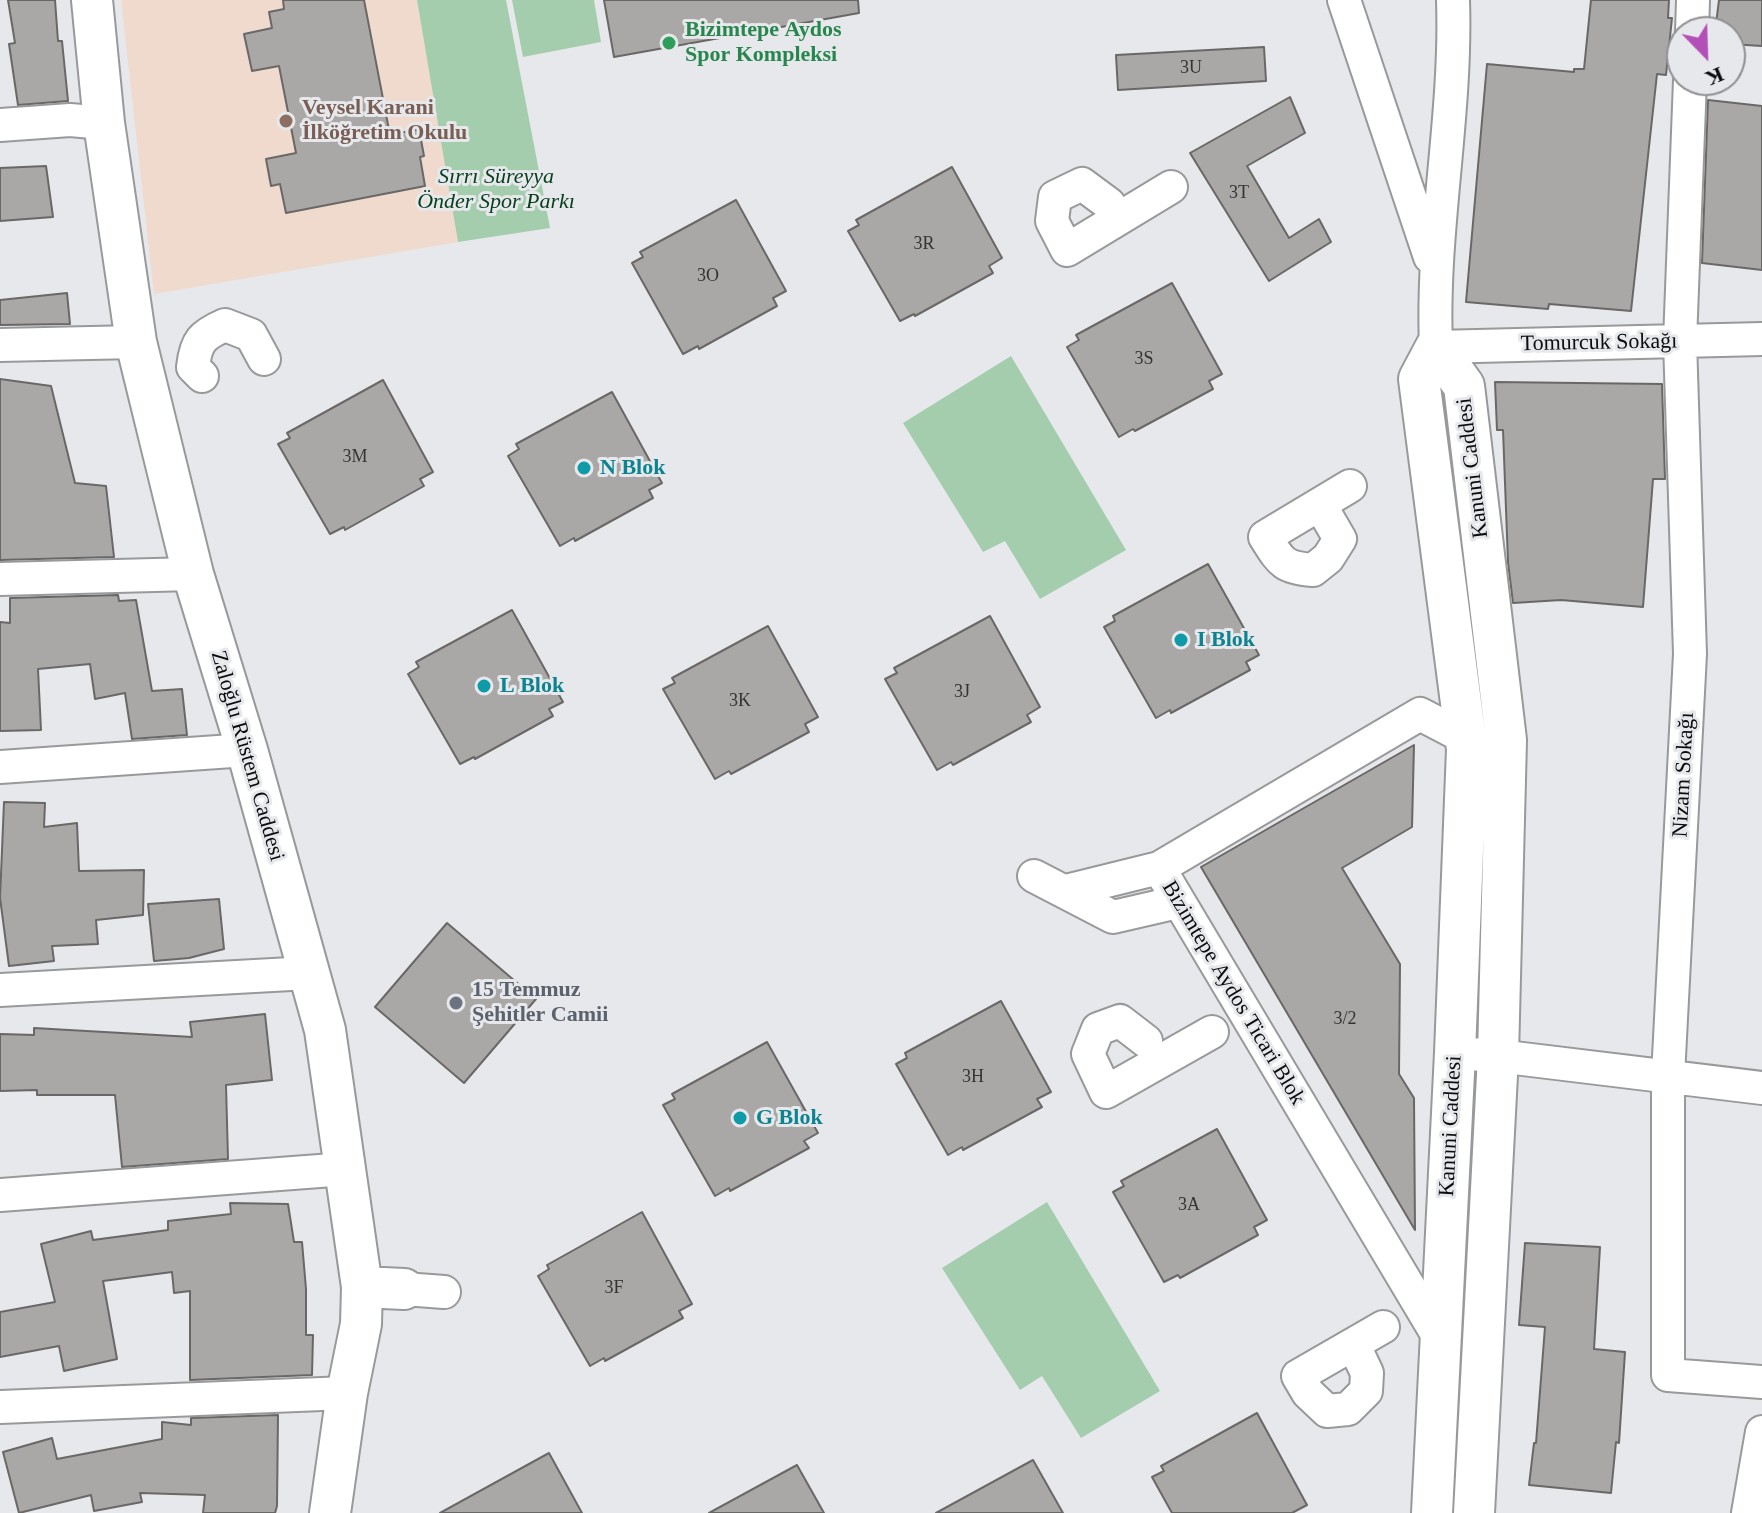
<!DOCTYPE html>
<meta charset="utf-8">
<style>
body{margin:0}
#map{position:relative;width:1762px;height:1513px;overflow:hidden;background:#e7e8eb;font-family:Georgia,serif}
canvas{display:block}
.north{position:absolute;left:1666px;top:16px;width:80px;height:80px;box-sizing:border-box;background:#e7e8eb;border:2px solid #8f9093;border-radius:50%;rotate:157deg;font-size:22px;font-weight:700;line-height:32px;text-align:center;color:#0c0d0e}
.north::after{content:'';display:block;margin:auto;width:28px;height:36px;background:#b250b8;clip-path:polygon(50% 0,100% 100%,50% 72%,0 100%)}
</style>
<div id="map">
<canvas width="1762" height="1513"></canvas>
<div class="north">K</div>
</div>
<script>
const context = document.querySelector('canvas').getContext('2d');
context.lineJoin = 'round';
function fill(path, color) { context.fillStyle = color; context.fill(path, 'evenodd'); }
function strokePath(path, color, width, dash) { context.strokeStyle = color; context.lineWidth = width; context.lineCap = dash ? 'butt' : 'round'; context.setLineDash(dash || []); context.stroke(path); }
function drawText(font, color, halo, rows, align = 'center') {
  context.font = font + ' Georgia,serif'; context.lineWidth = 6; context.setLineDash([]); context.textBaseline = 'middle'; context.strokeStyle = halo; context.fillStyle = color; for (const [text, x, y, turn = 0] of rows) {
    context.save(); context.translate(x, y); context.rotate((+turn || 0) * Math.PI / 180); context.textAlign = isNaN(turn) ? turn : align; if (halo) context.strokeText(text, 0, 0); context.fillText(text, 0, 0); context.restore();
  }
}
fill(new Path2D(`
 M 121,0 L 417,0 L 458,242 L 154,294 Z`), '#f0dace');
fill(new Path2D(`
 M 417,0 L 506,0 L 550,228 L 458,242 Z
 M 512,0 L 594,0 L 601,42 L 523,57 Z
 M 1011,356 L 1126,550 L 1040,599 L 1005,541 L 983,552 L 903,423 Z
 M 1047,1202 L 1160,1391 L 1081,1438 L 1042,1376 L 1020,1390 L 942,1268 Z`), '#a4cdae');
const building = new Path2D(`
 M 8,0 L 55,0 L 58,41 L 62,41 L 68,101 L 18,105 L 9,44 L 15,43 Z
 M 283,0 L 364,0 L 390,135 L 419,129 L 424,156 L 420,157 L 425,186 L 286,213 L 280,184 L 271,186 L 266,159 L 296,153 L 279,66 L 252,71 L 244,34 L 272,28 L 269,12 L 284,9 Z
 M 604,0 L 858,0 L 859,13 L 614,57 Z
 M 1591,0 L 1669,0 L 1668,18 L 1672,18 L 1666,75 L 1657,74 L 1631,311 L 1549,304 L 1548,309 L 1466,302 L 1487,64 L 1574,72 L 1574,69 L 1584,69 Z
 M 1719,0 L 1762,0 L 1762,46 L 1730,44 L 1730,32 L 1715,32 Z
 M 1264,47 L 1266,81 L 1118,90 L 1116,55 Z
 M 1290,97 L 1305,133 L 1247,166 L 1289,238 L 1319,219 L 1331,242 L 1269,281 L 1190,153 Z
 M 1708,100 L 1762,106 L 1762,270 L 1702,263 Z
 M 46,166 L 53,217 L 0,221 L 0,168 Z
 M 952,167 L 1002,258 L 989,266 L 993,273 L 915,316 L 914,314 L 900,321 L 848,231 L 859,225 L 856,220 Z
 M 736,200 L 786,291 L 773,298 L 777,306 L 699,349 L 698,346 L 683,354 L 632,263 L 643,257 L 640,252 Z
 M 1172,283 L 1222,374 L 1209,381 L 1213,389 L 1135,431 L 1133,429 L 1119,437 L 1067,347 L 1079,340 L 1076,335 Z
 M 67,293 L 70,324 L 0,325 L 0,300 Z
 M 0,379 L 51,386 L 75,483 L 106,486 L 114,557 L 0,560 Z
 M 383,380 L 433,472 L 420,479 L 424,486 L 345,530 L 344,527 L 330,534 L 278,444 L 290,438 L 287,433 Z
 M 1495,382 L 1662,384 L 1665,479 L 1653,479 L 1643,607 L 1561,600 L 1513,603 L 1508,562 L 1503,430 L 1497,430 Z
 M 612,392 L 662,483 L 649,490 L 653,498 L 575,541 L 574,538 L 560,546 L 508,456 L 519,449 L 516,444 Z
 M 1208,564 L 1259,655 L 1246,662 L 1250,670 L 1171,713 L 1170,710 L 1156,718 L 1104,627 L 1115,621 L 1113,616 Z
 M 118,595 L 119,601 L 136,600 L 152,691 L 182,689 L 187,735 L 132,739 L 125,693 L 95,699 L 90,664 L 38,669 L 41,730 L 0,731 L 0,622 L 10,623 L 10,598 Z
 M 512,610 L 563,702 L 549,709 L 553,716 L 475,759 L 474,757 L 460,764 L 408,674 L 419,667 L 416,662 Z
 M 990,616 L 1040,707 L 1027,715 L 1031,722 L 953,765 L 951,762 L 937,770 L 885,679 L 897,673 L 894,668 Z
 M 768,626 L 818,717 L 805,724 L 809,732 L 731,774 L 729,771 L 715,779 L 663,689 L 675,683 L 672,678 Z
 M 1414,745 L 1412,827 L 1342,868 L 1400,964 L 1399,1074 L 1414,1098 L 1415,1230 L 1201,867 Z
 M 4,802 L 45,803 L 44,827 L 77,823 L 79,871 L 144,870 L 143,915 L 96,920 L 98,944 L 52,946 L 54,961 L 9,966 L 0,898 Z
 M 219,899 L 224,949 L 189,958 L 154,961 L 148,904 Z
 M 447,923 L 536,999 L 464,1083 L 375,1007 Z
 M 1001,1001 L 1051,1092 L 1037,1099 L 1042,1107 L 963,1150 L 962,1147 L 948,1155 L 896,1064 L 907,1058 L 905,1053 Z
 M 265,1014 L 272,1080 L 226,1085 L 228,1159 L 122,1167 L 115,1095 L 37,1095 L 37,1090 L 0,1091 L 0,1034 L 34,1035 L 34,1028 L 192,1037 L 190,1022 Z
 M 767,1042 L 818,1133 L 804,1141 L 809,1148 L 730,1191 L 729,1188 L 715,1196 L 663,1105 L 675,1099 L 672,1094 Z
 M 1217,1129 L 1267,1220 L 1254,1227 L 1258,1235 L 1180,1278 L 1178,1275 L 1164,1282 L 1113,1192 L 1124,1186 L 1121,1181 Z
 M 230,1203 L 288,1204 L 294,1242 L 302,1242 L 306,1289 L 306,1335 L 313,1335 L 312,1375 L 190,1380 L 190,1291 L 174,1293 L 172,1272 L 103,1281 L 117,1359 L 64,1371 L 59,1346 L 0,1357 L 0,1312 L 55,1302 L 41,1244 L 91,1231 L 93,1240 L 168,1230 L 168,1221 L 231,1214 Z
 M 642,1212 L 692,1304 L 679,1311 L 683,1318 L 605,1361 L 604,1358 L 590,1366 L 538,1276 L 549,1269 L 547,1265 Z
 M 1525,1243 L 1600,1247 L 1594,1349 L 1625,1352 L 1619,1443 L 1616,1442 L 1611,1493 L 1529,1485 L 1534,1443 L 1536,1443 L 1545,1327 L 1519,1325 Z
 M 1257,1413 L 1307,1505 L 1292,1513 L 1172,1513 L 1152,1477 L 1164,1471 L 1161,1466 Z
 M 278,1415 L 277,1506 L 275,1513 L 203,1513 L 205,1495 L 140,1493 L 142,1502 L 94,1511 L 91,1495 L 19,1513 L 3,1452 L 52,1438 L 57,1459 L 162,1439 L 162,1422 L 191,1425 L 191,1418 Z
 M 549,1453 L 582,1513 L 440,1513 Z
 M 1033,1460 L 1063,1513 L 936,1513 Z
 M 797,1465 L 824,1513 L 709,1513 Z`);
fill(building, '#aaa8a6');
strokePath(building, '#6a6867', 2);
const minor = new Path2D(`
 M 1344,0 L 1430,257
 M 1453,0 C 1457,116 1431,231 1436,347 L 1762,339
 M 1692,32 L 1693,0
 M 1690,80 L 1680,341 L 1690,654 L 1668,1076 L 1668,1375 L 1762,1382
 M 0,125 L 70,120 L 104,123
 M 1109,204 L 1082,184 L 1055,197 L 1052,221 L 1067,250 L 1171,187
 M 0,345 L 136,342
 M 202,376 L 193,367 C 196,341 202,335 225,325 L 251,335 L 264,359
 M 1326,515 L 1340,539 L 1328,558 L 1313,570 C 1283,568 1281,562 1265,537 L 1350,486
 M 0,579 L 193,574
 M 0,767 L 247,750
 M 1034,876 L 1113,917 L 1178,902
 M 1066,891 L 1159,868
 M 0,990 L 309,973
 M 1146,1041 L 1120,1021 L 1098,1029 L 1088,1054 L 1106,1092 L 1212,1032
 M 1455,1053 L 1498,1056 L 1762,1088
 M 0,1195 L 346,1169
 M 404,1289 L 444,1292
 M 1440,1339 L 1159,868 L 1420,714 L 1466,738
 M 1359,1356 L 1367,1373 L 1366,1391 L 1348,1409 L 1327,1411 L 1308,1393 L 1298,1376 L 1383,1327
 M 0,1407 L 347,1393
 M 1748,1513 L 1762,1432`);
const tertiary = new Path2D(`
 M 92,0 L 104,123 L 136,342 L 193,574 L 247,750 L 325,1030 L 362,1287 L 361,1324 L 347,1393 L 330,1513
 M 362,1287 L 404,1289
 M 1432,1513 L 1455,1053 L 1467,749 L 1419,379 L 1436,347 L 1464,386 L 1506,740 L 1498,1056 L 1474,1513`);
strokePath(minor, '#98999b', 36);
strokePath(tertiary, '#98999b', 44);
strokePath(minor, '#fff', 32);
strokePath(tertiary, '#fff', 40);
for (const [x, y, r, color] of [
 [669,43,8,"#2e9e5b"],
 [286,121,8,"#8d6e63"],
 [584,468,8,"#0f9aa8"],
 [1181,640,8,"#0f9aa8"],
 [484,686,8,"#0f9aa8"],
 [456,1003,8,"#6b7280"],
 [740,1118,8,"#0f9aa8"]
]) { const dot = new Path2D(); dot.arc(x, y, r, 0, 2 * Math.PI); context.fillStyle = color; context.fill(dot); strokePath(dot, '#e7e8eb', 3); }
drawText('18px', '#343434', null, [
 ["3U",1191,68],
 ["3T",1239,193],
 ["3R",924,244],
 ["3O",708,276],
 ["3S",1144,359],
 ["3M",355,457],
 ["3J",962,692],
 ["3K",740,701],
 ["3/2",1345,1019],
 ["3H",973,1077],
 ["3A",1189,1205],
 ["3F",614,1288]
]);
drawText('bold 22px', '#27864d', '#e7e8eb', [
 ["Bizimtepe Aydos",685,30],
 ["Spor Kompleksi",685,55]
], 'left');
drawText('bold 22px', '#785e54', '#e7e8eb', [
 ["Veysel Karani",302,108],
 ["İlköğretim Okulu",302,133]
], 'left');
drawText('italic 22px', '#073f1e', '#e7e8eb', [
 ["Sırrı Süreyya",496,177],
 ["Önder Spor Parkı",496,202]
]);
drawText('22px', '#0c0d0e', '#e7e8eb', [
 ["Tomurcuk Sokağı",1599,343,-1],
 ["Kanuni Caddesi",1473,468,-97],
 ["Zaloğlu Rüstem Caddesi",247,756,74],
 ["Nizam Sokağı",1684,775,-87],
 ["Bizimtepe Aydos Ticari Blok",1233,993,59],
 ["Kanuni Caddesi",1451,1126,-87]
]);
drawText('bold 22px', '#0d838f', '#e7e8eb', [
 ["N Blok",600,468],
 ["I Blok",1197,640],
 ["L Blok",500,686],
 ["G Blok",756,1118]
], 'left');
drawText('bold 22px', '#5b616d', '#e7e8eb', [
 ["15 Temmuz",472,990],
 ["Şehitler Camii",472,1015]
], 'left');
</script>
